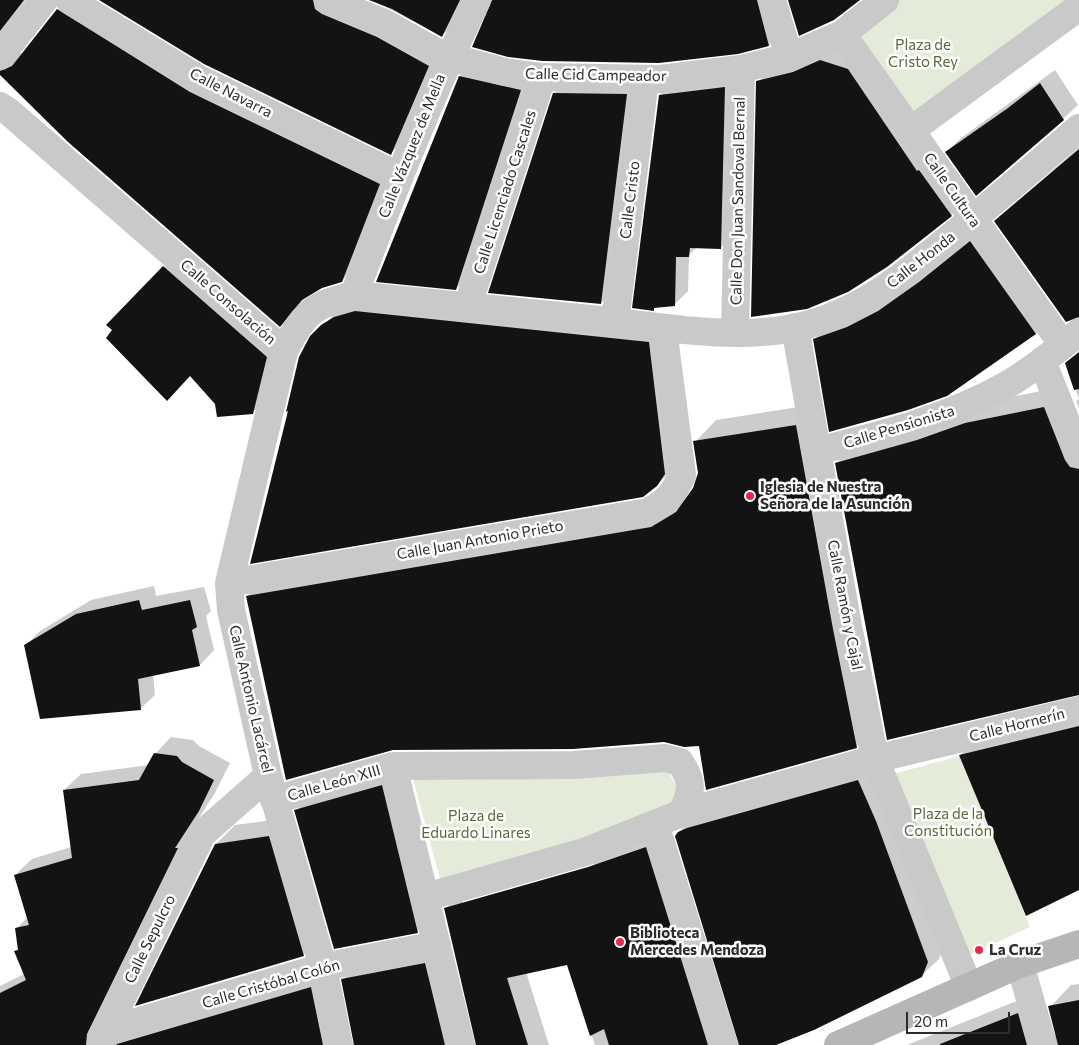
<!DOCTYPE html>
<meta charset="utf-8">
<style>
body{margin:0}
#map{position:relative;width:1079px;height:1045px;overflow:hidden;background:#fff;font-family:Commissioner,sans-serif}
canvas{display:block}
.scale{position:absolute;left:906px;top:1012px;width:104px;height:22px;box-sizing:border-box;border:2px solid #2c2c2c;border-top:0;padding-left:6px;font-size:15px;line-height:18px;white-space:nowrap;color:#2c2c2c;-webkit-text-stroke:4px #fff;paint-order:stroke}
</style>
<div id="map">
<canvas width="1079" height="1045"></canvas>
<div class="scale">20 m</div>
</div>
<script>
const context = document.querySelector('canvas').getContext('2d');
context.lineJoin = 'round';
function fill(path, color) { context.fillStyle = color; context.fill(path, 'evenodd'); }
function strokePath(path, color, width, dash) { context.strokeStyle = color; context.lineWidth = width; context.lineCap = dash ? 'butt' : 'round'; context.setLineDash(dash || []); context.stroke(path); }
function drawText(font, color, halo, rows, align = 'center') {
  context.font = font + ' Commissioner,sans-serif'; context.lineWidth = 5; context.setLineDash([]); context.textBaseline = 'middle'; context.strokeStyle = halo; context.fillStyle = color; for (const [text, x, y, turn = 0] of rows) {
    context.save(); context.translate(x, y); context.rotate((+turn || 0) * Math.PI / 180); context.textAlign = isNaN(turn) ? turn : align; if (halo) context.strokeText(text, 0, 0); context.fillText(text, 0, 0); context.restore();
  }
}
fill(new Path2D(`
 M 885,0 L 1079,0 L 910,131 L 842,34 Z
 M 960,756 L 1030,927 L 965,957 L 889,775 Z
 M 667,770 L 678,788 L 676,805 L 634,824 L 441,883 L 413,779 Z`), '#e5ebd9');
fill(new Path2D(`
 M 0,0 L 26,0 L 0,35 Z
 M 67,0 L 209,74 L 397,165 L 360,262 L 342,281 L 321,287 L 308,295 L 280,325 L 0,73 L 0,68 L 16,53 L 24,53 Z
 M 101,0 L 342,0 L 443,50 L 406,138 L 391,153 Z
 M 372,0 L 467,0 L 457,21 L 442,36 Z
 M 494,0 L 775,0 L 784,30 L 769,45 L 738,52 Z
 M 837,45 L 967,199 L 951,215 L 758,82 L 774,66 Z
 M 478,59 L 538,72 L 474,271 L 456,289 L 460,76 Z
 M 1055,70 L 1078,105 L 1063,119 L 947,152 L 961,138 Z
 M 739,73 L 735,233 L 721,247 L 697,247 L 689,255 L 688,291 L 674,305 L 656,307 L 654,309 L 660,95 L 674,81 Z
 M 569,79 L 641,80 L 615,289 L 601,303 L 554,93 Z
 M 1079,147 L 1079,316 L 996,221 Z
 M 990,222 L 1055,314 L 1036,334 L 814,340 L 834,320 L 940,263 Z
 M 178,253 L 280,342 L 266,399 L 252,413 L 216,404 L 190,375 L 108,325 Z
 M 345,304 L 665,325 L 674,468 L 657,485 L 311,337 Z
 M 1079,351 L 1079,408 L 1076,401 L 1079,399 L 1067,364 Z
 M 1065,386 L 1079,419 L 1079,694 L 836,463 L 858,442 L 987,402 Z
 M 818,404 L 878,725 L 856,747 L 700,744 L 664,741 L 279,737 L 266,689 L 247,596 L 269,575 L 674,506 L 688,497 L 694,489 L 699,473 L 695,442 L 716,420 Z
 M 154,586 L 156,596 L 204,587 L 211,611 L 206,616 L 214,650 L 200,665 L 153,674 L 155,695 L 140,709 L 25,646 L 40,631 L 91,600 Z
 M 1079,710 L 1079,889 L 960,755 L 982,734 Z
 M 171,737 L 193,740 L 199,746 L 230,763 L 215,793 L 190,832 L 103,1016 L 328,971 L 351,1043 L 356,1044 L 343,980 L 360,963 L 442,947 L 473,1044 L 477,1044 L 445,909 L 462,892 L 662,831 L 730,1040 L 740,1044 L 679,832 L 696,815 L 875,764 L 944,945 L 939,959 L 921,976 L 771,1045 L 595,1045 L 567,964 L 526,972 L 549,1045 L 0,1045 L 0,986 L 24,974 L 16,951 L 19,948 L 16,929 L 28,917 L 15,875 L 32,859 L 71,847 L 64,790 L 81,774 L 149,765 L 155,754 ZM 594,864 L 595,866 L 463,904 L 463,901 Z
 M 399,769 L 434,914 L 417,932 L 296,811 L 313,793 Z
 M 288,818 L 322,936 L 303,955 L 216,844 L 235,825 Z
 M 1079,984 L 1079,1045 L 907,1045 L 1039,992 L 1053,1034 L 1057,1036 L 1050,1007 L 1071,985 Z`), '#0003');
fill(new Path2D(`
 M 0,0 L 24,0 L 0,31 Z
 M 99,0 L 313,0 L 315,9 L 322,14 L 377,37 L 429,66 L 391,155 L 204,64 Z
 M 369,0 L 460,0 L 442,37 L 392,9 Z
 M 492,0 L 757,0 L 769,46 L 738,54 L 659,63 L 543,61 L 508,57 L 472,47 Z
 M 788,0 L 860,0 L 834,20 L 799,36 Z
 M 57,9 L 190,92 L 380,184 L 342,282 L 322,288 L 302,300 L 280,327 L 68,142 L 0,75 L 0,71 L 12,66 Z
 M 820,60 L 848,69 L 917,171 L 919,170 L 952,216 L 887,267 L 848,292 L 807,309 L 751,317 L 756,81 L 793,72 Z
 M 459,76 L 521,90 L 456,290 L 376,282 Z
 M 1040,83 L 1064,120 L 976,196 L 945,152 L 1008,108 Z
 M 725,87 L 721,249 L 690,248 L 689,257 L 676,257 L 675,306 L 654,308 L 654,311 L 632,308 L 659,95 Z
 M 553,93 L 627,94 L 601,304 L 488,293 Z
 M 1079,149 L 1079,317 L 1066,322 L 994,221 Z
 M 970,241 L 1036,334 L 947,396 L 908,410 L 829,432 L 813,339 L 847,327 L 878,311 L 919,282 Z
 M 163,266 L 267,357 L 253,414 L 217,417 L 215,404 L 190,376 L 167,401 L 106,338 L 112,330 L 106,325 Z
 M 355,311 L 649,342 L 665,474 L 657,486 L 643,497 L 250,564 L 288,411 L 286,412 L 299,357 L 310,336 L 321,325 L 334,317 Z
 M 1079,352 L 1079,389 L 1074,390 L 1065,363 Z
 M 1044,407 L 1065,460 L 1070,467 L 1079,469 L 1079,695 L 887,740 L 835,463 L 917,440 L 965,423 Z
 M 796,425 L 833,629 L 857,748 L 706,790 L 699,746 L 684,747 L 664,742 L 573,749 L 393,750 L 286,780 L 246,596 L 651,527 L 676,512 L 693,488 L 698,473 L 693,441 Z
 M 139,600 L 142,610 L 190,600 L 197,627 L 192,630 L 200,666 L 138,679 L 141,710 L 40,719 L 24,645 L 76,614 Z
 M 1079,726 L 1079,890 L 1026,916 L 959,755 Z
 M 154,753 L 177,756 L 182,762 L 214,780 L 199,811 L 175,848 L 178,848 L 87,1034 L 86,1045 L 0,1045 L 0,993 L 26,980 L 14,951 L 18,950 L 15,928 L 29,925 L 14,875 L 72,858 L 63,790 L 139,780 Z
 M 858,780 L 876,821 L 928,962 L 922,977 L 814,1030 L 776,1045 L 739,1045 L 675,836 L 678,832 L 687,828 Z
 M 382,785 L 418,933 L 334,949 L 294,810 Z
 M 269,836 L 304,956 L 135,1006 L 215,844 Z
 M 646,847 L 708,1045 L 609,1045 L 604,1029 L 590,1036 L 567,965 L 507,978 L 528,1045 L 476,1045 L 444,908 L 588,867 Z
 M 425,963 L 445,1045 L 354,1045 L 341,979 Z
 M 311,987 L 323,1045 L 116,1045 L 117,1044 Z
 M 1079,1000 L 1079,1045 L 1058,1045 L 1048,1006 Z
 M 1018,1013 L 1027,1045 L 940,1045 L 940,1044 Z`), '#131313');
strokePath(new Path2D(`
 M 69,0 L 197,78 L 399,176
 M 328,0 L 384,23 L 442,55 L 505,72 L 542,77 L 660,79 L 741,69 L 789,57 L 842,34 L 885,0
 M 772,0 L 789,57
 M 842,34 L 1063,345
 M 0,56 L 44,0
 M 0,106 L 8,111 L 284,351
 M 910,131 L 1079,7
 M 354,295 C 391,195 430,96 477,0
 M 467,308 L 542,77
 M 615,322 L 645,79
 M 795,327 L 848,626 L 875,759 L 969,987
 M 735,333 L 741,69
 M 1042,361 L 1079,454
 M 817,451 C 881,435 946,419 1005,386 C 1031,371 1056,351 1079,332
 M 229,583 L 648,512 C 666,503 675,492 682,475 L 663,329
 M 393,766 L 461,1045
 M 274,800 L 393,766 L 574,765 L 665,758 L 680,762 C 694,783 692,790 682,813 L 584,852 L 426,897
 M 682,813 L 875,759 L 1079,710
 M 655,824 L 724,1045
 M 1020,964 L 1043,1045
 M 106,1031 L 323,967 L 437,945
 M 101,1041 L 202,834 L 268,776
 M 339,1045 L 323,967 L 268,776 L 231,610 L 229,583 L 284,351 C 304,313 312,305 354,295 C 436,304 518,312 600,320 C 677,328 766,348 840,313 C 881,295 914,267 948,239 C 992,203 1036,166 1079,128`), '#c9c9c9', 28);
strokePath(new Path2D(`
 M 838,1045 L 1020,964 L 1079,944`), '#b6b6b6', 28);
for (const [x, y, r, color] of [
 [750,496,5,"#ed2551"],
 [620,942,5,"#ed2551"],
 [979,950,5,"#ed2551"]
]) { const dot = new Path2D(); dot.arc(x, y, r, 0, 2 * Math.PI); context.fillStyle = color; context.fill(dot); strokePath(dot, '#fff', 2); }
drawText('15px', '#576a38', '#fff', [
 ["Plaza de",923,45],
 ["Cristo Rey",923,62],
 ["Plaza de la",948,814],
 ["Constitución",948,831],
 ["Plaza de",476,816],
 ["Eduardo Linares",476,833]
]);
drawText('15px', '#2c2c2c', '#fff', [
 ["Calle Cid Campeador",596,75,1],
 ["Calle Navarra",231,93,27],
 ["Calle Vázquez de Mella",412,146,-68],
 ["Calle Cultura",952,190,55],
 ["Calle Licenciado Cascales",505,192,-72],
 ["Calle Cristo",630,200,-83],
 ["Calle Don Juan Sandoval Bernal",738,201,-89],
 ["Calle Honda",921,260,-38],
 ["Calle Consolación",228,302,41],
 ["Calle Pensionista",899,427,-17],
 ["Calle Juan Antonio Prieto",480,540,-10],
 ["Calle Ramón y Cajal",845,605,79],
 ["Calle Antonio Lacárcel",251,699,77],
 ["Calle Hornerín",1017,725,-14],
 ["Calle León XIII",334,783,-16],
 ["Calle Sepulcro",150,939,-64],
 ["Calle Cristóbal Colón",271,984,-16]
]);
drawText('bold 15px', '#2c2c2c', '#fff', [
 ["Iglesia de Nuestra",760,487],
 ["Señora de la Asunción",760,504],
 ["Biblioteca",630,933],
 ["Mercedes Mendoza",630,950],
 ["La Cruz",989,950]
], 'left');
</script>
